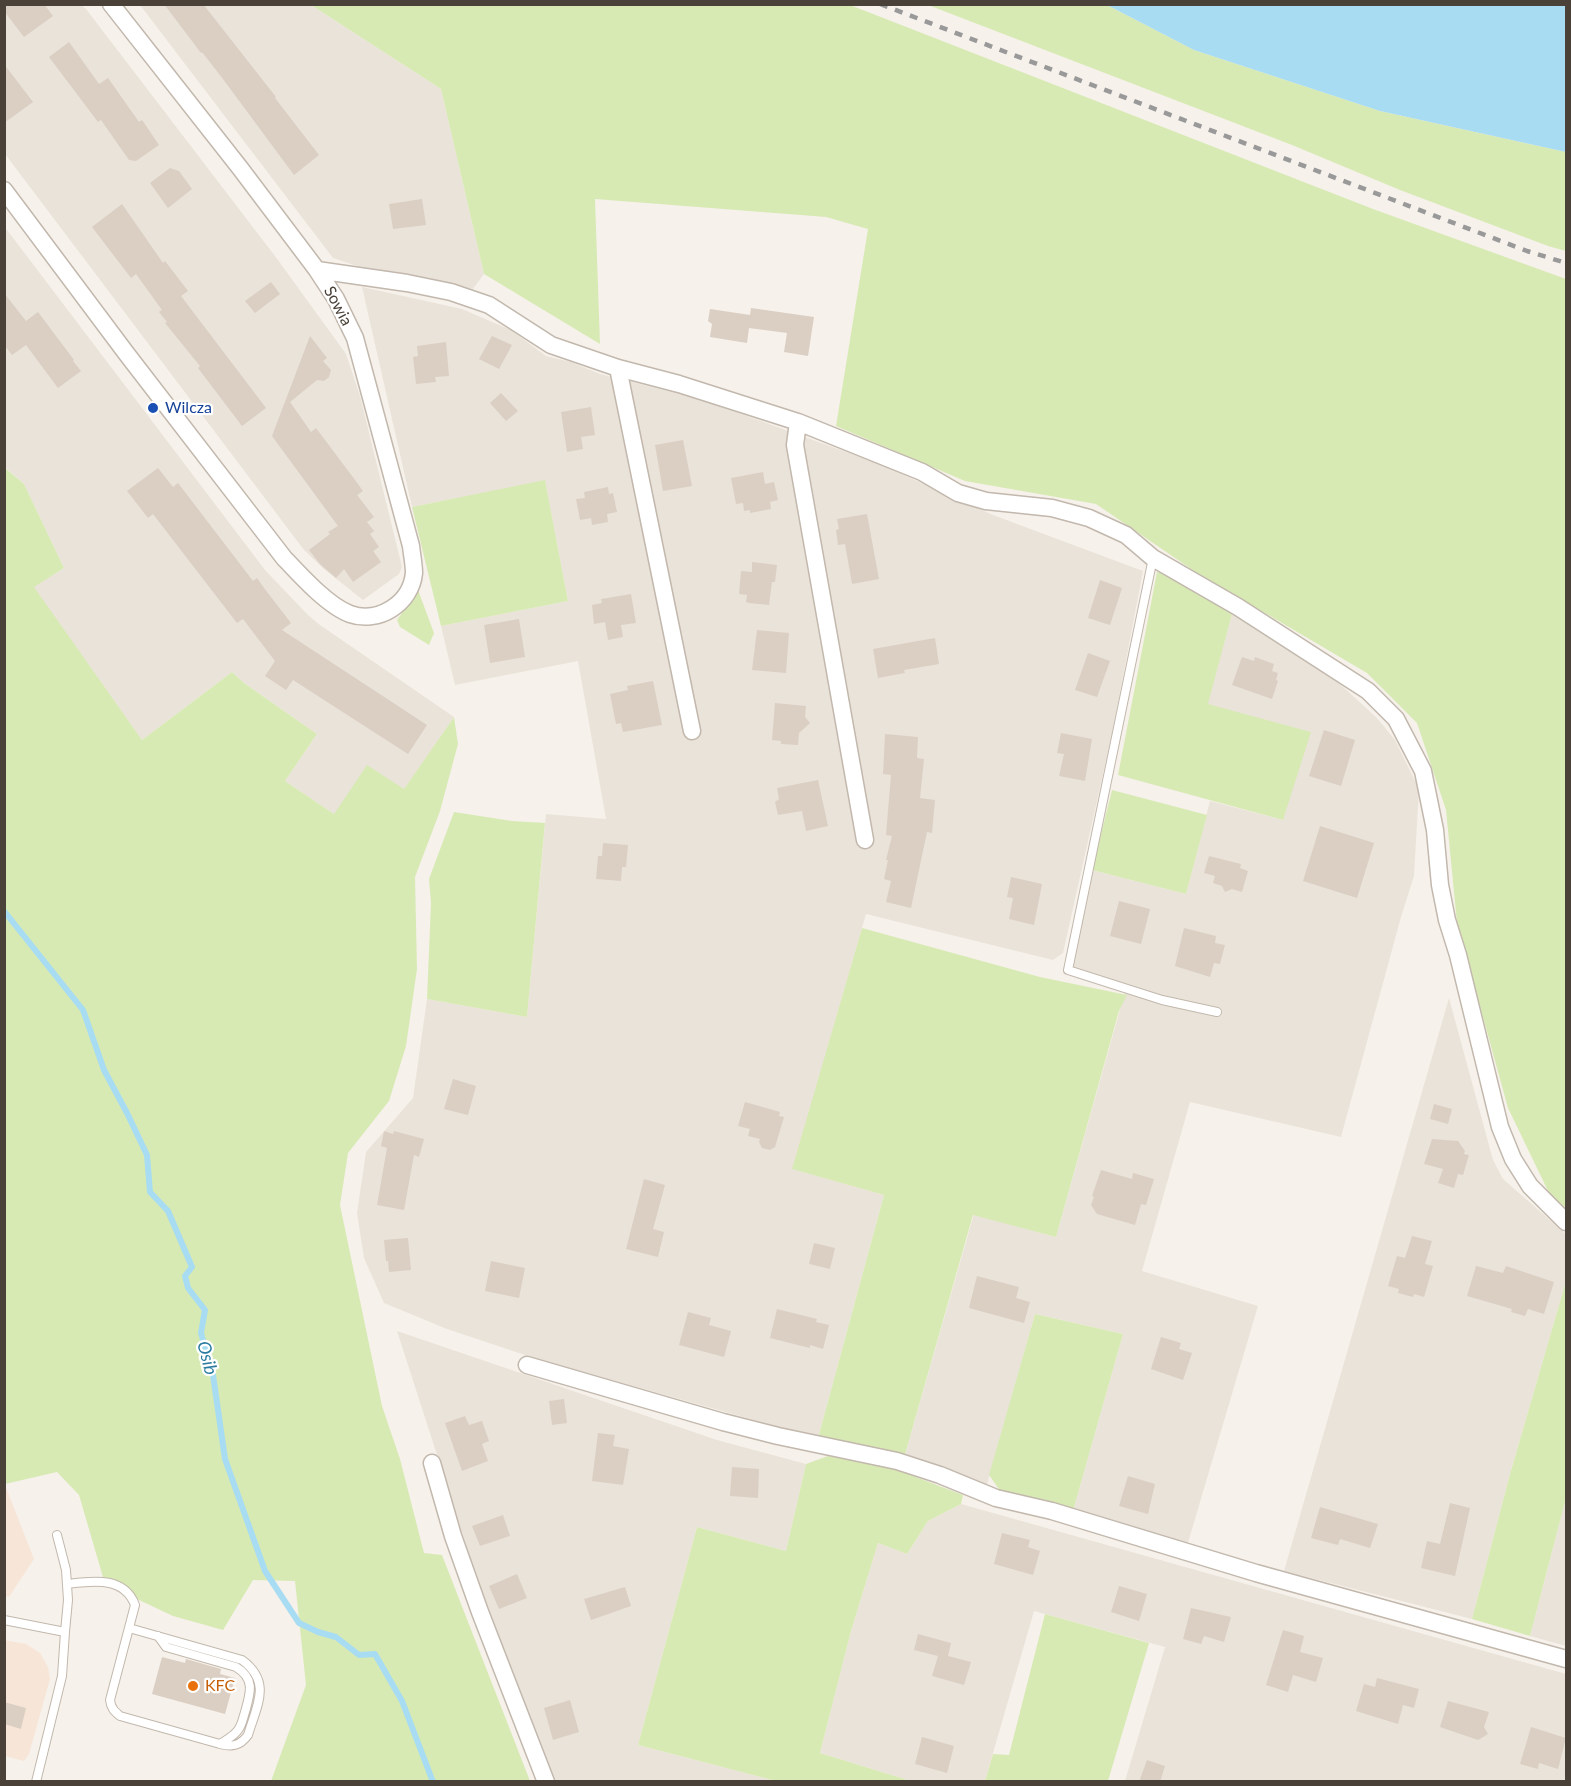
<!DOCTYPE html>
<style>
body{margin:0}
#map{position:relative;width:1571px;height:1786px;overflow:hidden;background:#f6f1eb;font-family:Lato,sans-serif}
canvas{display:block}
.frame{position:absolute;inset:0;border:6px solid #4a4139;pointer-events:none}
</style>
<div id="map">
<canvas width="1571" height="1786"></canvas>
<div class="frame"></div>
</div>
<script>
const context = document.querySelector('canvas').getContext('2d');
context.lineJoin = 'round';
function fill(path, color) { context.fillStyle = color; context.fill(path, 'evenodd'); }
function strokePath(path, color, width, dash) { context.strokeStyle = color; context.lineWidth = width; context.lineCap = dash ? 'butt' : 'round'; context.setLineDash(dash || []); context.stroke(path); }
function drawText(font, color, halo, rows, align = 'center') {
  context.font = font + ' Lato,sans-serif'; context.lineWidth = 4.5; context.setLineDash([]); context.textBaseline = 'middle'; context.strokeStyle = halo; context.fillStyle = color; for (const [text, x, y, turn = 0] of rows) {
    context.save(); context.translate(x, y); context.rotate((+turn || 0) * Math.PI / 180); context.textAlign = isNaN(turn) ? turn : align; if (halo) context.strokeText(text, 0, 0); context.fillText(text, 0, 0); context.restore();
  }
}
fill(new Path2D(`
 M 5,5 L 81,5 L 86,9 L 278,260 L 346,354 L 360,396 L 402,567 L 399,574 L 363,600 L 324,569 L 304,550 L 5,154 Z
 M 140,5 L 311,5 L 441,89 L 484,274 L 473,289 L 372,271 L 333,258 Z
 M 4,226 L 265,570 L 308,615 L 320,625 L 454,717 L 404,790 L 334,814 L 285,781 L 317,734 L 244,683 L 232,672 L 142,740 L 33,587 L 64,568 L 24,484 L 5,467 Z
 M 362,287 L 462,309 L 511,330 L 546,356 L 571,362 L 600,374 L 703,400 L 879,464 L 993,515 L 1143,571 L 1113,729 L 1063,953 L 1053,960 L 866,914 L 793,1169 L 884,1195 L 818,1438 L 534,1358 L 447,1329 L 384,1303 L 364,1258 L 357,1213 L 366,1152 L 413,1098 L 427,999 L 527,1017 L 546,814 L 606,819 L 578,661 L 455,685 L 441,626 L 568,601 L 545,481 L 412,507 Z
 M 1232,614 L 1329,674 L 1377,718 L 1395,740 L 1419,789 L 1414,876 L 1401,917 L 1341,1137 L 1190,1102 L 1142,1271 L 1258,1306 L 1187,1546 L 1073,1511 L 1123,1334 L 1035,1314 L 986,1488 L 904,1458 L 974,1214 L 1056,1237 L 1127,985 L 1073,968 L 1092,870 L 1186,894 L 1210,801 L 1283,820 L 1207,705 Z
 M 1449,998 L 1493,1160 L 1503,1179 L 1566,1234 L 1566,1281 L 1510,1474 L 1472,1619 L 1284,1571 Z
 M 397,1331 L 717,1440 L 806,1464 L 786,1551 L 697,1527 L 638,1745 L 776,1781 L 555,1781 L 479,1585 Z
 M 1566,1498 L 1566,1646 L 1530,1636 Z
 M 961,1504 L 1566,1674 L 1566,1781 L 1125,1781 L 1165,1647 L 1034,1611 L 985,1781 L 911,1781 L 820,1753 L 851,1631 L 878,1543 L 907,1554 L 928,1521 Z`), '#eae3d9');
fill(new Path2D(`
 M 5,1485 L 34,1559 L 9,1597 L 4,1596 Z
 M 4,1640 L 26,1644 L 40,1653 L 48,1667 L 50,1679 L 29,1754 L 24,1761 L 5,1756 Z`), '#f7e6d7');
fill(new Path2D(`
 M 311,5 L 850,5 L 1373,209 L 1566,279 L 1566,1208 L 1549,1193 L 1508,1108 L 1457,923 L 1446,810 L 1417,723 L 1367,673 L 1197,573 L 1096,504 L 965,481 L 836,426 L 868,229 L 826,217 L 595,199 L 600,344 L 484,274 L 441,89 Z
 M 928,5 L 1107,5 L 1194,50 L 1380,111 L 1566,152 L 1566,251 L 1548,246 L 1400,190 L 1292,145 Z
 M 4,467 L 24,484 L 64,568 L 34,587 L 142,740 L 232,672 L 244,683 L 317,734 L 285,781 L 334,814 L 367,765 L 404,789 L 454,717 L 458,744 L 440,811 L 415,877 L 417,969 L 406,1046 L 389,1101 L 348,1153 L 340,1205 L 382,1406 L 400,1459 L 424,1553 L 442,1555 L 530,1781 L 271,1781 L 306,1685 L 295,1581 L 253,1580 L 223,1630 L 173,1616 L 105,1584 L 79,1495 L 57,1472 L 5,1484 Z
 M 545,480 L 568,601 L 441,626 L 412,507 Z
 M 1157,572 L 1168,575 L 1232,614 L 1208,704 L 1311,732 L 1283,820 L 1118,775 Z
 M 418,590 L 434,633 L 429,645 L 400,627 L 397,620 Z
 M 1112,790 L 1207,815 L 1186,894 L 1092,870 Z
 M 454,812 L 512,821 L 545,823 L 527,1017 L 427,999 L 431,903 L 429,879 Z
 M 862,928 L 1040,977 L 1127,995 L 1119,1011 L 1056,1237 L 973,1215 L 904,1458 L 818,1438 L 884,1195 L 792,1169 Z
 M 1566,1281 L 1566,1498 L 1530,1636 L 1472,1619 L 1510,1474 Z
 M 1035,1314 L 1123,1334 L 1073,1511 L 1001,1492 L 989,1475 Z
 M 828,1456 L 892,1468 L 963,1495 L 961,1504 L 928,1521 L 907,1554 L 878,1543 L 851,1631 L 820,1753 L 911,1781 L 776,1781 L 638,1745 L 697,1527 L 786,1551 L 806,1464 Z
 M 1045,1614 L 1149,1643 L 1108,1781 L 985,1781 L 993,1754 L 1009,1755 Z`), '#d8eab4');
fill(new Path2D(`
 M 1107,5 L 1566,5 L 1566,152 L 1380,111 L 1194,50 Z`), '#a8dcf2');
strokePath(new Path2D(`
 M 4,911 L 83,1010 L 104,1070 L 127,1113 L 147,1155 L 150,1192 L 168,1211 L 192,1267 L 185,1276 L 188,1288 L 205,1310 L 201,1333 L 213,1375 L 225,1459 L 265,1571 L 299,1623 L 318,1632 L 336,1637 L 359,1655 L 375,1654 L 402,1701 L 433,1782`), '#a8dcf2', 6);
fill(new Path2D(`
 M 4,4 L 44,4 L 53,16 L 24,37 L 4,11 Z
 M 164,4 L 203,4 L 276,97 L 275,98 L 319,155 L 294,175 L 223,79 L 202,52 L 201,53 Z
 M 69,42 L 99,84 L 108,78 L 139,122 L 142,120 L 159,145 L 136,161 L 129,160 L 101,120 L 98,122 L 49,57 Z
 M 4,64 L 33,102 L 4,123 Z
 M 170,168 L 179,171 L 192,189 L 168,208 L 150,183 Z
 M 422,199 L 426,225 L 393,229 L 389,204 Z
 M 122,204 L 163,263 L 165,261 L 188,291 L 181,296 L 266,408 L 242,426 L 198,368 L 200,366 L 165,323 L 167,322 L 159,312 L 162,310 L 136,274 L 131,278 L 92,227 Z
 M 271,282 L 280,294 L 255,313 L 245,301 Z
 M 4,293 L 26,321 L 38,312 L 74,360 L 73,361 L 81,371 L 58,388 L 26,345 L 12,355 L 4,345 Z
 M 751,308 L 814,317 L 808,356 L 784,352 L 787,333 L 749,328 L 747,343 L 710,337 L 712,324 L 708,321 L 710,309 L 750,315 Z
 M 310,336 L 327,358 L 323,361 L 331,370 L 329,377 L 324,381 L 317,380 L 290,402 L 311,432 L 316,428 L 355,480 L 363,491 L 357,495 L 374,517 L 367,522 L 374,531 L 370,534 L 379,547 L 373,551 L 381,562 L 353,582 L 344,569 L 336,578 L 320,564 L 309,550 L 330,534 L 328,532 L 338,526 L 272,436 Z
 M 492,336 L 512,345 L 499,369 L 479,359 Z
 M 446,342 L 449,376 L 435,377 L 436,382 L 416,384 L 413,357 L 418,356 L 417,346 Z
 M 501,393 L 518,411 L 506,421 L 490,403 Z
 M 591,407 L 595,435 L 581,437 L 583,449 L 567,452 L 561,412 Z
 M 683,440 L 692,486 L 663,491 L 655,445 Z
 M 158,468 L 173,487 L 178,483 L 253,581 L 257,578 L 264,588 L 291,623 L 282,630 L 427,725 L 408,754 L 293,680 L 286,690 L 265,676 L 275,661 L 243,619 L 237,623 L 153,514 L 148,518 L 127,491 Z
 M 763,472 L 765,484 L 774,482 L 778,500 L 770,502 L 771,509 L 750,513 L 750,510 L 744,511 L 743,503 L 736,504 L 731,478 Z
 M 608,487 L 609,494 L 613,493 L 617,512 L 607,514 L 608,522 L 592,525 L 591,518 L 580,520 L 576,499 L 585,498 L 584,492 Z
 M 867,514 L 879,579 L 852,584 L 845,544 L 838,545 L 836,530 L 839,529 L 837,519 Z
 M 752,562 L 777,565 L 775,582 L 772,582 L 769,605 L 749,603 L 746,602 L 747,595 L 739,594 L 741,571 L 752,572 Z
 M 1100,580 L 1122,588 L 1110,625 L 1088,618 Z
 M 631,594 L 636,623 L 621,625 L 623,637 L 608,640 L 605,622 L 594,624 L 592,605 L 602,603 L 601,599 Z
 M 519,619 L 525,657 L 490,663 L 484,625 Z
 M 757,630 L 789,633 L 786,673 L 752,670 Z
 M 935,638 L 939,664 L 904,670 L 905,673 L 878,678 L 873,649 Z
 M 1088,653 L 1110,661 L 1097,697 L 1075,690 Z
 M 1242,657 L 1254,661 L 1255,657 L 1274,664 L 1272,671 L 1278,673 L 1276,680 L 1278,681 L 1272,699 L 1232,685 Z
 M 653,681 L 662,725 L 623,732 L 621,723 L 616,724 L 610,694 L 628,690 L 627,686 Z
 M 775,703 L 806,706 L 805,717 L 810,723 L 799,733 L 798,745 L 781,744 L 781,741 L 772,740 Z
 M 1324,730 L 1355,740 L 1341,786 L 1309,776 Z
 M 1061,733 L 1092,739 L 1085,781 L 1059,776 L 1064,754 L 1057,753 Z
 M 885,734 L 918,737 L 917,758 L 924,759 L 920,798 L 935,800 L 932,833 L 927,832 L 911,908 L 886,902 L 891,881 L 884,879 L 888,860 L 886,860 L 892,836 L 886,835 L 891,775 L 883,774 Z
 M 818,780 L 828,826 L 806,831 L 802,811 L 778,815 L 775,802 L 779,799 L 777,788 Z
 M 1320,826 L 1374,843 L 1357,898 L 1303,881 Z
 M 603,843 L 628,845 L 626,867 L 622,867 L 621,881 L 596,879 L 598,856 L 602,856 Z
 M 1209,856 L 1241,864 L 1240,868 L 1248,871 L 1242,892 L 1232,889 L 1225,892 L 1222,886 L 1213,883 L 1215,876 L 1204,873 Z
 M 1011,877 L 1042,884 L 1034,925 L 1009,919 L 1013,898 L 1007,897 Z
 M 1119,901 L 1150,909 L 1141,944 L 1110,936 Z
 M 1184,928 L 1216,936 L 1215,943 L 1225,945 L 1220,964 L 1214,963 L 1210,977 L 1175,966 Z
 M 453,1079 L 476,1086 L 468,1115 L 444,1109 Z
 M 745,1102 L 780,1112 L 779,1116 L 784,1117 L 775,1147 L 770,1150 L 762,1148 L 759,1142 L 760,1139 L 748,1136 L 750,1129 L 738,1126 Z
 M 1434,1104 L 1452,1109 L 1448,1124 L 1430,1119 Z
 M 384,1131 L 393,1134 L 394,1131 L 424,1139 L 419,1157 L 414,1155 L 404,1210 L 377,1205 L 387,1148 L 381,1146 Z
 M 1432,1139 L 1458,1141 L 1465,1151 L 1464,1154 L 1469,1155 L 1463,1175 L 1458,1174 L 1454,1188 L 1438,1183 L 1443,1169 L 1424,1164 Z
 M 1101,1170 L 1132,1179 L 1133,1173 L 1154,1179 L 1146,1205 L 1141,1204 L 1135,1225 L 1097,1214 L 1091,1205 L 1094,1197 L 1092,1196 Z
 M 644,1179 L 665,1185 L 653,1229 L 664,1232 L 658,1257 L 626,1249 Z
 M 1412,1236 L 1432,1241 L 1425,1264 L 1433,1266 L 1424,1297 L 1414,1294 L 1413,1297 L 1398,1293 L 1399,1289 L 1388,1286 L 1397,1256 L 1405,1258 Z
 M 408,1238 L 411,1270 L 389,1272 L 388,1261 L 386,1261 L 384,1240 Z
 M 814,1243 L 835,1248 L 830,1269 L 809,1264 Z
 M 491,1261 L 525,1268 L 519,1298 L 485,1291 Z
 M 1476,1266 L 1503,1273 L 1506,1266 L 1554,1282 L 1544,1314 L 1528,1309 L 1525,1316 L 1511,1312 L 1512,1309 L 1467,1296 Z
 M 977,1276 L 1019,1287 L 1016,1298 L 1030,1302 L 1024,1323 L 969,1308 Z
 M 777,1309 L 817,1319 L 816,1322 L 829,1325 L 823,1349 L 810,1345 L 810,1348 L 770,1338 Z
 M 688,1312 L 711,1318 L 709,1325 L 731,1331 L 724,1357 L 679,1345 Z
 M 1161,1337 L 1181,1343 L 1179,1349 L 1192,1353 L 1183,1380 L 1151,1369 Z
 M 564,1399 L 567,1423 L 552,1425 L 549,1401 Z
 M 465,1416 L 469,1425 L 482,1421 L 489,1441 L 482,1444 L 488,1461 L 462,1471 L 445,1423 Z
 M 598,1433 L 615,1435 L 613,1446 L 629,1449 L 623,1485 L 592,1481 Z
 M 732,1467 L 759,1469 L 758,1498 L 730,1496 Z
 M 1128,1476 L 1155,1484 L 1148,1514 L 1119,1506 Z
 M 1450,1503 L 1470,1508 L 1455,1576 L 1421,1568 L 1427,1541 L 1440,1544 Z
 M 1320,1507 L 1378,1524 L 1370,1548 L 1340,1539 L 1338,1545 L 1311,1538 Z
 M 503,1515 L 510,1536 L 480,1546 L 472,1526 Z
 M 1002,1533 L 1030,1540 L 1028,1547 L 1040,1551 L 1033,1575 L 994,1564 Z
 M 517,1574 L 527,1598 L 499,1609 L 489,1586 Z
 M 1119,1586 L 1147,1594 L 1139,1621 L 1111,1612 Z
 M 625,1587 L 631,1606 L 591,1620 L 584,1599 Z
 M 1191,1608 L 1231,1617 L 1224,1642 L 1204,1636 L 1201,1644 L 1183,1639 Z
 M 1283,1630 L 1304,1636 L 1300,1652 L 1323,1658 L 1316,1682 L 1293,1675 L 1288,1692 L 1266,1685 Z
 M 918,1634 L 951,1643 L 948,1656 L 971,1662 L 964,1685 L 932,1676 L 938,1656 L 914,1650 Z
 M 162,1657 L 185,1663 L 186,1659 L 221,1669 L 220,1674 L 235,1678 L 225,1714 L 152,1694 Z
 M 1377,1678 L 1419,1689 L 1414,1708 L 1403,1705 L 1398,1724 L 1356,1711 L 1364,1684 L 1375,1687 Z
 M 570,1700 L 579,1732 L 553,1740 L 544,1708 Z
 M 1448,1701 L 1489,1712 L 1484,1727 L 1488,1734 L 1478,1740 L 1440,1727 Z
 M 4,1702 L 26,1708 L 21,1729 L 4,1724 Z
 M 1531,1727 L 1566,1738 L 1558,1769 L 1539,1763 L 1538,1769 L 1520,1764 Z
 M 922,1737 L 954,1746 L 947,1773 L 915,1764 Z
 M 1147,1760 L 1165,1766 L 1160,1782 L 1139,1782 Z`), '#dbcfc3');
const service = new Path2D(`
 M 1153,558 L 1068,970 L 1162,1000 L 1217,1012
 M 57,1535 L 66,1570 L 68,1600 L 65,1632
 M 67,1584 C 93,1581 124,1576 135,1605 L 110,1700 C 111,1708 114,1711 120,1716 L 220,1744 C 232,1747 240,1746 248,1735 C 257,1705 272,1682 242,1660 L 129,1628
 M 4,1620 L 65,1632 L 62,1676 L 36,1782
 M 158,1636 L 166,1647 L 236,1667 C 256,1679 250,1694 245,1712 C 243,1718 242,1725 238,1730 C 234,1736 226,1740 220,1744`);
const minor = new Path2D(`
 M 4,190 L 126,353 L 284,558 C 300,575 328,606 350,614 C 378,624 411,604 414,573 C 414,565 412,555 411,546 L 355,338 L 336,299 L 317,270 L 240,168 L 111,4
 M 317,270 L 407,283 L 451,292 L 489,305 L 551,345 L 618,368 L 679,384 L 798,422 L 922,472 L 958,493 L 986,501 L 1052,508 L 1089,518 L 1126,535 L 1153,558 L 1238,607 L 1368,691 L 1396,719 L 1423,771 L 1435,830 L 1440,885 L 1447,920 L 1458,955 L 1500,1127 L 1513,1159 L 1530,1186 L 1566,1222
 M 618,368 L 692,731
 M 798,422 L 795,445 L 865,840
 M 527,1365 L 723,1422 L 778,1436 L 897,1461 L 940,1475 L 996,1498 L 1052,1511 L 1256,1573 L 1566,1659
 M 432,1463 L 453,1536 L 480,1612 L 546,1782`);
strokePath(service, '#c2b8ad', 10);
strokePath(minor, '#c2b8ad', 19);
strokePath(service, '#fff', 8);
strokePath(minor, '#fff', 16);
strokePath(new Path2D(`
 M 880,4 L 1527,251 L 1566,263`), '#999', 4.5, [8, 8]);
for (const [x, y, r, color] of [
 [153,408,6,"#1a4fb4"],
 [193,1686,6,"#e8710a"]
]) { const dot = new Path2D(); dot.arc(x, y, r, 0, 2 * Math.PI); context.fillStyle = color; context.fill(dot); strokePath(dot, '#fff', 2); }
drawText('16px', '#4a4139', '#fff', [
 ["Sowia",338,306,62]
]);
drawText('16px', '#164399', '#fff', [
 ["Wilcza",165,408]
], 'left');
drawText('16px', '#c56008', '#fff', [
 ["KFC",205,1686]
], 'left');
drawText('italic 18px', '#2a7ba0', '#fff', [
 ["Osib",207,1358,75]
]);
</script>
